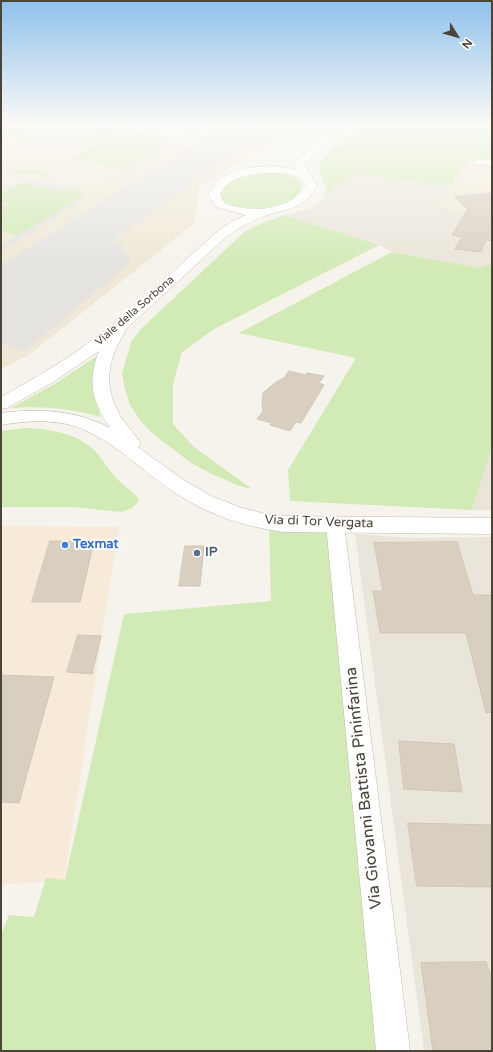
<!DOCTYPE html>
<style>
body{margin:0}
#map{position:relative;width:493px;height:1052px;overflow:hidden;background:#f6f3ec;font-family:"Varela Round",sans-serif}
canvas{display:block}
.frame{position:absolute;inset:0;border:2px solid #4b4439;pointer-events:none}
.north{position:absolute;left:437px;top:16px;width:40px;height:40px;-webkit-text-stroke:3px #fff;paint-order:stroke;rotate:127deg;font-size:11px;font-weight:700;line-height:16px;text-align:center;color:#4b4439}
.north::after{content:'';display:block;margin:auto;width:14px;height:18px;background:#4b4439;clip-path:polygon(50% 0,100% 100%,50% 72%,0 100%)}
</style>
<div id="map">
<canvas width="493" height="1052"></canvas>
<div class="frame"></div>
<div class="north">N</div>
</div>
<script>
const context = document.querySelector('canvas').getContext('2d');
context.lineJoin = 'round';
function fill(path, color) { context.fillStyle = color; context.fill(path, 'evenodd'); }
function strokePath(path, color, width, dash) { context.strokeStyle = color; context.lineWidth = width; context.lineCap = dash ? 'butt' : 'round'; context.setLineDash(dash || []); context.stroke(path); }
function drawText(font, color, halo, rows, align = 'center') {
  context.font = font + ' "Varela Round",sans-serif'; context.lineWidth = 4; context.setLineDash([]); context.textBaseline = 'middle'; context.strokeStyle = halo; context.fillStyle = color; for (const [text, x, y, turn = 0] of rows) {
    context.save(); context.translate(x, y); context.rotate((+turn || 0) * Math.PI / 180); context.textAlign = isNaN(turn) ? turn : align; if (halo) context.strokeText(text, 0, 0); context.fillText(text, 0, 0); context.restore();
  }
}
fill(new Path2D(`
 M 358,173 L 450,187 L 438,207 L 492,221 L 492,263 L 481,268 L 392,252 L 379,245 L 284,215 L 312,208 Z
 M 492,447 L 492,510 L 472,510 Z
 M 355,534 L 413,538 L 492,537 L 492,1051 L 424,1051 Z`), '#eae5da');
fill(new Path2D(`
 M 1,526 L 119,527 L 64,880 L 1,885 Z`), '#f7ead8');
fill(new Path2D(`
 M 1,123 L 101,123 L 166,132 L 156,138 L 170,143 L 187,146 L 223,123 L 305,123 L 200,186 L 195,223 L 30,354 L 1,369 Z
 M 466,162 L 492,165 L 492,221 L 438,207 Z`), '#efe8d6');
fill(new Path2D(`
 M 1,123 L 45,123 L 1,143 Z
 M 56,123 L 76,124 L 73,125 L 94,127 C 77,137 69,125 54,129 C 39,132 33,143 16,141 Z
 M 362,123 L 492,123 L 492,161 L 470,158 L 450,187 L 358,173 L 322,199 L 327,191 L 319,170 L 319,163 Z
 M 105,128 L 120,130 L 118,133 L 146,136 L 168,136 L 165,141 L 170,143 L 128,168 L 72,159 L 101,143 L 78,139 L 98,129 Z
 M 22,168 L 49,173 L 43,177 L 46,179 L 38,178 L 42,175 L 23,172 L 18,175 L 14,174 L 15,171 Z
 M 264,173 C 276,173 295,172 302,185 C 299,210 240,213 224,202 C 211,182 251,175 264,173 Z
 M 21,183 L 64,191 L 68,188 L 83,193 L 80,198 L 18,235 L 1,231 L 1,208 L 10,203 L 1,202 L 1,193 Z
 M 284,215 L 379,245 L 214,329 L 182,352 L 173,384 L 173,424 L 194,447 L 252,489 L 242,487 L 214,475 L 191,463 L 152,433 L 140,420 L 130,405 L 124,386 L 122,373 L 132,340 L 142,328 L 243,233 L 255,226 Z
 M 392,252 L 481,268 L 492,263 L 492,447 L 472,510 L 290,501 L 288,470 L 356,358 L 239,333 Z
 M 97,356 C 90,380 93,394 101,417 C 67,408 45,406 11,408 L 56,383 Z
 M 24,428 C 48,429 75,432 94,450 C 102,458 109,470 117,479 C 124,486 135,492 139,501 L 132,508 L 121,512 L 72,507 L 1,507 L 1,431 Z
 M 269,530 L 328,532 L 380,1051 L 1,1051 L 1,935 L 9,915 L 34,917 L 46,878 L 65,880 L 124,614 L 271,601 Z`), '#d2eab5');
fill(new Path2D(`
 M 174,123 L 204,123 L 191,131 L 166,128 Z
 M 228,123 L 277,123 L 112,241 L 121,244 L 131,262 L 25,351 L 1,344 L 1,265 Z
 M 174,145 L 111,183 L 99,186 L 164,147 Z
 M 29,179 L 69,186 L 72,186 L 64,191 L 21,183 Z
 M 90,197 L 3,251 L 1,251 L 1,245 L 81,198 Z`), '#e5e3e0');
const building = new Path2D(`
 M 492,193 L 492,241 L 486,240 L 481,252 L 455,249 L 462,237 L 452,235 L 468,209 L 455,197 Z
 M 289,371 L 305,375 L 307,373 L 324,376 L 319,383 L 324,385 L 301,423 L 296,422 L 290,431 L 270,425 L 272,423 L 257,419 L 263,411 L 262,402 L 263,393 L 276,382 L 284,378 Z
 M 50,541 L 94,542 L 80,602 L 32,602 Z
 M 457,542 L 473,595 L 492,595 L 492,712 L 486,713 L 466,633 L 380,633 L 373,591 L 383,591 L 374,543 Z
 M 185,546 L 204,546 L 200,586 L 179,586 Z
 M 78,635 L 101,636 L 92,674 L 67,672 Z
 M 1,675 L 54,677 L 19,803 L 1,802 Z
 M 399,741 L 454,744 L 462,792 L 404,789 Z
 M 408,823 L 492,825 L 492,887 L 417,886 Z
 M 486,962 L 492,980 L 492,1051 L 433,1051 L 421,963 Z`);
fill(building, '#d8cfc1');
strokePath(building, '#d3c7b4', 1);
const pedestrian = new Path2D(`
 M 47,123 L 55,123 L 1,148 L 1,144 Z
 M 77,123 L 94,123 L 191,136 L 194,138 L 191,140 L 80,125 Z`);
const minor = new Path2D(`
 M 479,159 L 492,160 L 492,166 L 476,164 L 475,162 Z
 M 335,517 L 342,519 L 344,524 L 410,1051 L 376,1051 L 326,524 L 328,519 Z`);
const tertiary = new Path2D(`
 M 338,123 L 347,123 L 305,164 L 307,171 L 317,185 C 305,210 287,208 265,216 C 251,221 238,228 226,237 L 124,331 L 125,332 L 116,348 L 111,363 L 109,377 L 110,390 L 114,403 L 120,416 L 141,443 L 138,447 L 182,479 L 211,496 L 242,508 L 266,514 L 283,516 L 492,518 L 492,534 L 283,532 C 247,527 211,516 180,496 C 144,474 114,439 74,426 C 51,419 25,421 1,425 L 1,413 C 38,408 76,410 110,428 C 92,401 87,381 99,351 L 53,382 L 7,408 L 1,409 L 1,397 C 35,378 68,359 99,335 C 141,304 178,266 218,231 L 231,222 L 246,215 L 217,207 L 208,195 C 212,188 215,182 222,178 C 241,165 274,164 296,170 L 295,166 L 296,161 ZM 270,173 C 281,173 300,173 305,185 C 294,208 260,212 238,207 C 234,206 228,205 225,203 C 223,201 221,197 220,195 C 228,176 251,174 270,173 Z`);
strokePath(pedestrian, '#c2bbae', 1);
strokePath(minor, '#c2bbae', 1);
strokePath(tertiary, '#c2bbae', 1);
fill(pedestrian, '#fff');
fill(minor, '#fff');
fill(tertiary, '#fff');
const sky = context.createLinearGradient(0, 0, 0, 270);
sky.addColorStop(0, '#8fc1ec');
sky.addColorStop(0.46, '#fbfaf6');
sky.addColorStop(1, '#fbfaf600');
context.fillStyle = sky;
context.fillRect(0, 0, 493, 270);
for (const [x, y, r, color] of [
 [65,545,4,"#3f7fe0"],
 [197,553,4,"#5c6f8a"]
]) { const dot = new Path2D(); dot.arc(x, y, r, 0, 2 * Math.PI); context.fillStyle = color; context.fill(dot); strokePath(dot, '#fff', 1.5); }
drawText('11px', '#4b4439', '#fff', [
 ["Viale della Sorbona",135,311,-41]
]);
drawText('13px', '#4b4439', '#fff', [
 ["Via di Tor Vergata",319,522,2]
]);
drawText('bold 13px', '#366cbe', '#fff', [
 ["Texmat",73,545]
], 'left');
drawText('bold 13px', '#4e5e75', '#fff', [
 ["IP",205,553]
], 'left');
drawText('16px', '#4b4439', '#fff', [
 ["Via Giovanni Battista Pininfarina",364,788,-96]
]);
</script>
